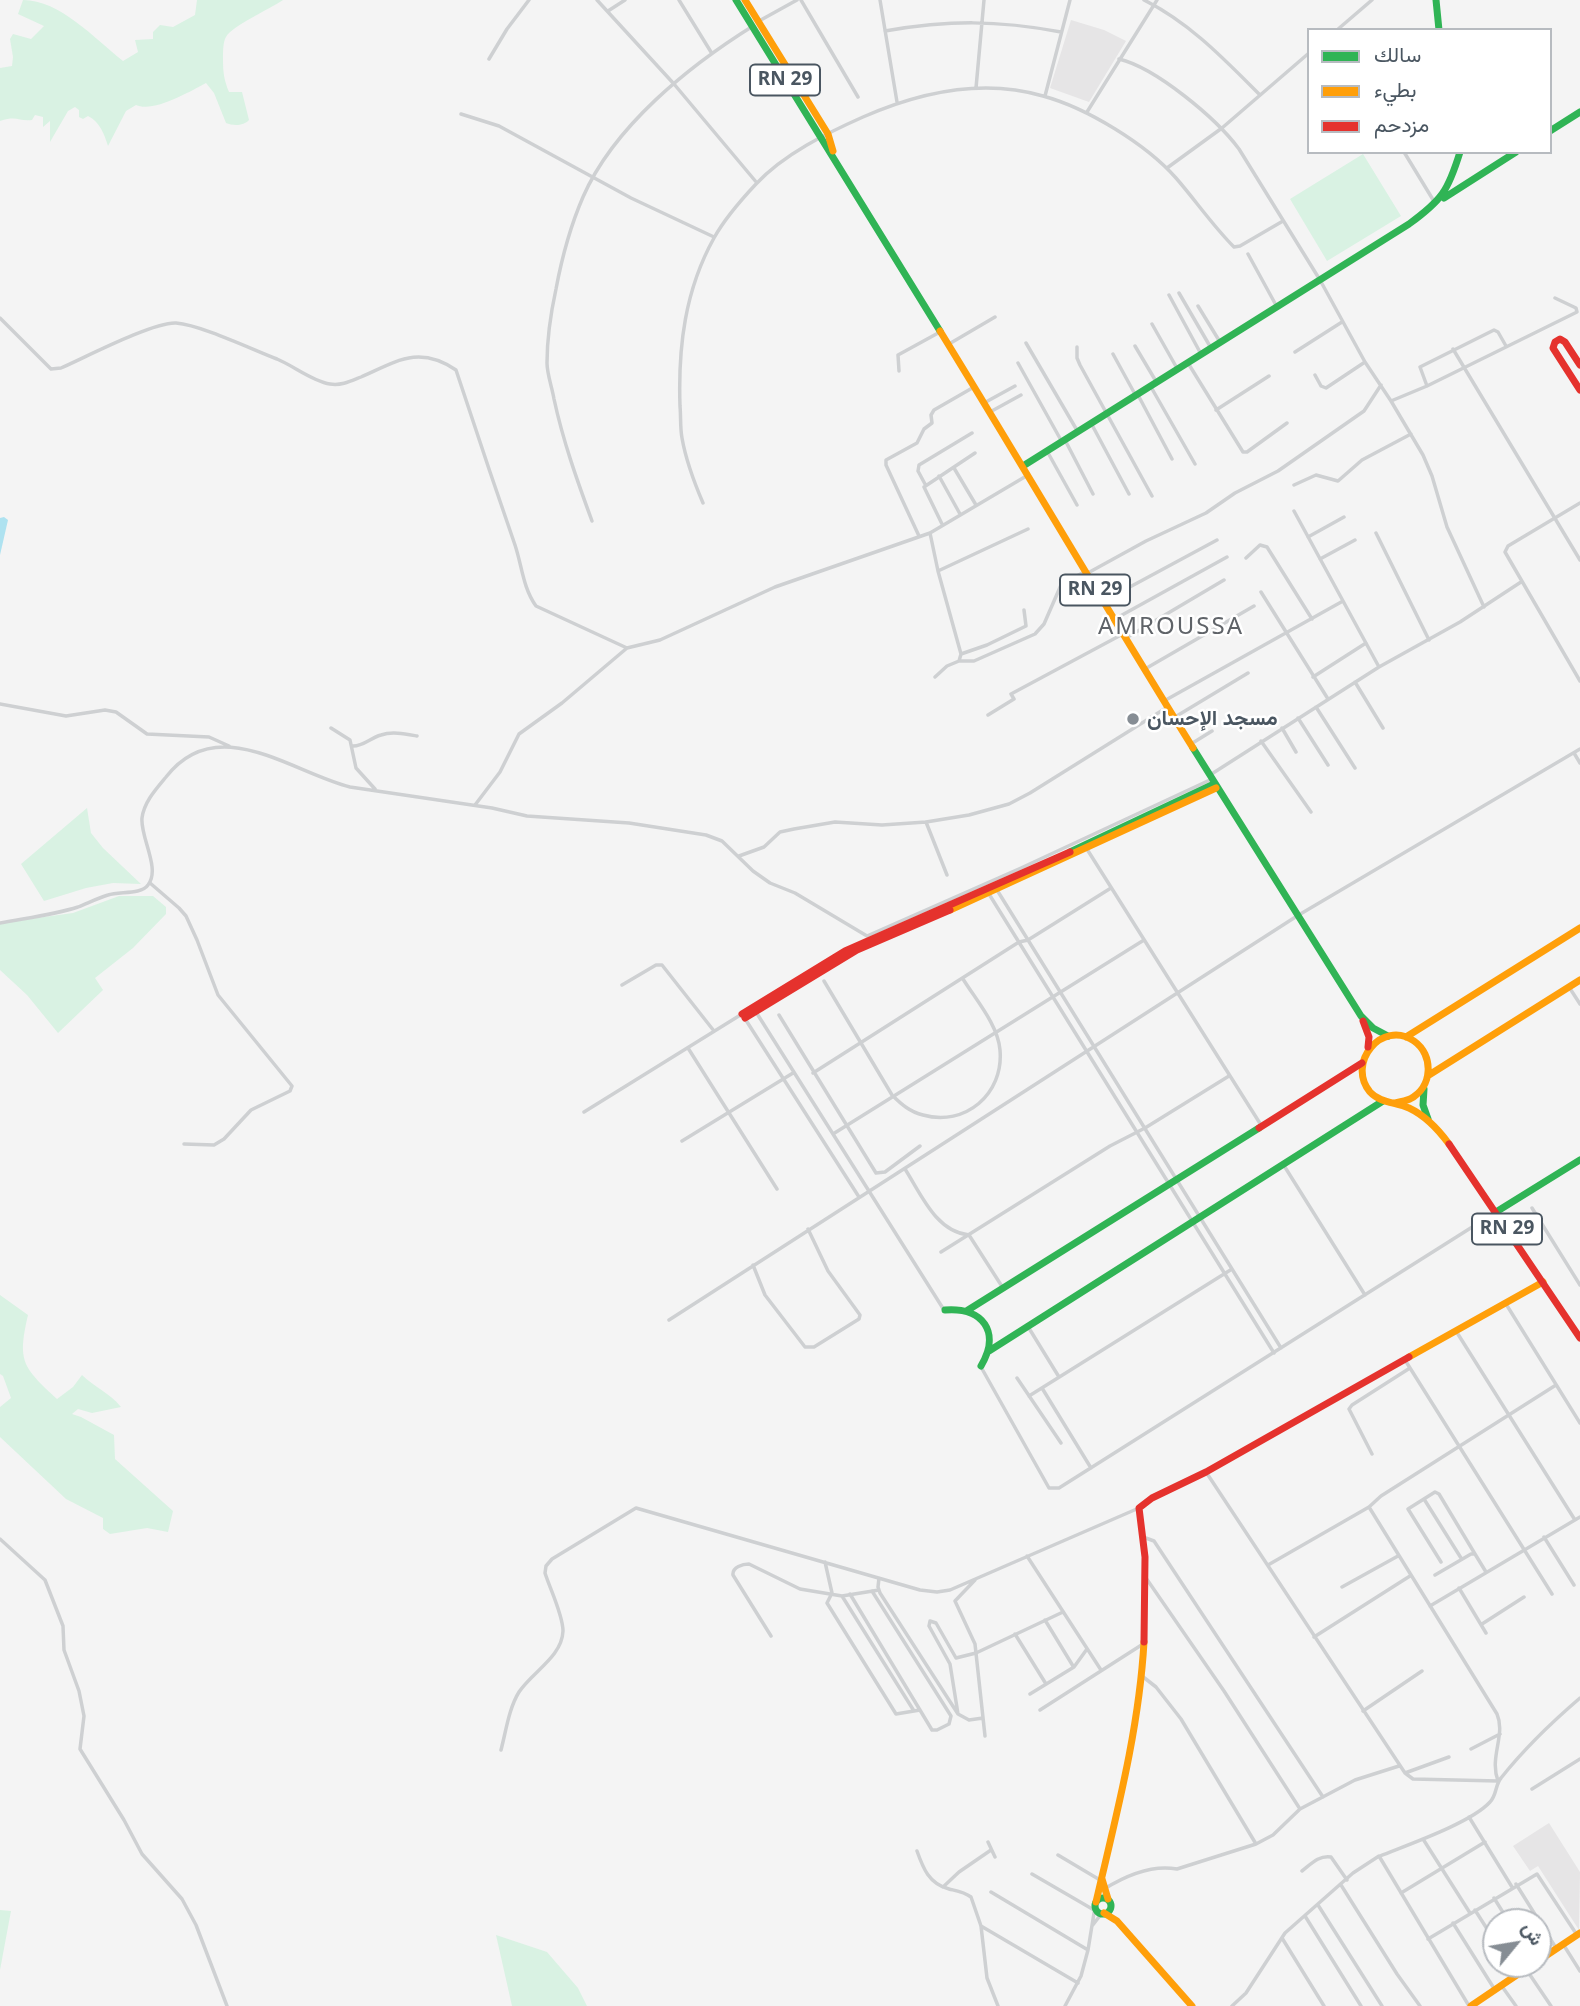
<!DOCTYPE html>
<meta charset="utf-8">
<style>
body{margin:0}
#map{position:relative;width:1580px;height:2006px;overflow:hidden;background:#f4f4f4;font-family:"Noto Sans",Vazirmatn,sans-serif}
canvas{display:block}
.legend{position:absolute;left:1307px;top:28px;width:245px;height:126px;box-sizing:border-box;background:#fff;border:2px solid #b7bbc0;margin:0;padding:9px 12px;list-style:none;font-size:21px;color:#4a5661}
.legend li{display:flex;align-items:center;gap:14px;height:35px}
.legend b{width:35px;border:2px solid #b7bbc0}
.north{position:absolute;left:1482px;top:1908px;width:70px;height:70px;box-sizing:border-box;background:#fff;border:2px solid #b7bbc0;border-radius:50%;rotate:60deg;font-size:19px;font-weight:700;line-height:28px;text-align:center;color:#4a5661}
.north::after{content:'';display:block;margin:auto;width:24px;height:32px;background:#868d94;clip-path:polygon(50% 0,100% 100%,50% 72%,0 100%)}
</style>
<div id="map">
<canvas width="1580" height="2006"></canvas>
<ul class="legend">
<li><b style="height:9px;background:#30b455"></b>سالك</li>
<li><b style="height:9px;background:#ff9f0a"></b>بطيء</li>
<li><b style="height:9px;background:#e5322d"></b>مزدحم</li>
</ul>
<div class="north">ش</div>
</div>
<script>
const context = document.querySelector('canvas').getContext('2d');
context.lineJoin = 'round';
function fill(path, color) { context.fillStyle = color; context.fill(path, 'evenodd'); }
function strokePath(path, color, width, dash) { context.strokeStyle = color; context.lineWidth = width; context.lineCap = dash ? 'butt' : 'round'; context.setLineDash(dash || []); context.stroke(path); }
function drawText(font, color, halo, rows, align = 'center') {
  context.font = font + ' "Noto Sans",Vazirmatn,sans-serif'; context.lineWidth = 5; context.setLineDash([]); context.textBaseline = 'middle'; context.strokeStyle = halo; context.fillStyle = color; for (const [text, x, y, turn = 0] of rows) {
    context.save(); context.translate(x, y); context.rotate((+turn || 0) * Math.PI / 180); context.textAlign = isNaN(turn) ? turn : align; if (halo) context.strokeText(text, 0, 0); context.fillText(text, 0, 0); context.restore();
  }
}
fill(new Path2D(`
 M 1071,20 L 1104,30 L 1126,41 L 1089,102 L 1050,88 Z
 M 1549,1823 L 1580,1872 L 1579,1930 L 1538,1866 L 1530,1871 L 1513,1846 Z`), '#e6e5e6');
fill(new Path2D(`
 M 23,0 C 60,0 94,38 123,61 L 138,52 L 135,40 L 153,39 L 153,32 L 160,25 L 173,27 L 195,15 L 197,0 L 283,0 C 270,9 232,26 226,37 C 223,42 223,52 223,59 C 223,72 224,80 229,92 L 242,92 L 249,120 C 244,126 233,126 226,123 L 214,93 L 206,83 C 189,92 153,113 136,105 L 126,111 L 108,146 C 104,134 100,122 88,116 L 83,119 L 79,117 L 79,110 L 75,107 L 68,111 L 50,142 L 50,121 L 43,127 L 43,117 L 35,115 L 32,120 C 19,122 18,115 0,121 L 0,68 L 12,66 L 13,57 L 10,39 L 13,34 L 31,39 L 44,26 L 18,14 Z
 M 1363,154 L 1401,216 L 1327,261 L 1290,199 Z
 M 87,808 L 91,833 L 103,848 L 141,884 L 113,883 L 86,888 L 44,901 L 21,864 Z
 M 119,896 L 153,896 L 166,907 L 166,914 L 133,948 L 95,978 L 103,990 L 58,1033 L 27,995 L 0,970 L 0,923 L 73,913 Z
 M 0,1295 L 28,1315 C 17,1362 23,1367 57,1399 L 73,1387 L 82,1375 C 94,1387 110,1393 121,1407 L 92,1413 L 78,1409 L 72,1414 L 81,1417 L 114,1435 L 115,1459 L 173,1511 L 168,1532 L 147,1528 L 110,1534 L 103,1529 L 103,1518 L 66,1499 L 0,1437 L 0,1407 L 11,1398 L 3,1376 L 0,1374 Z
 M 0,1910 L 11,1911 L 0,1970 Z
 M 496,1935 L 547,1952 L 578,1988 L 587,2006 L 512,2006 Z`), '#d9f2e3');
fill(new Path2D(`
 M 4,517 L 8,520 L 0,555 L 0,518 Z`), '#aee2f0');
strokePath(new Path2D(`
 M 597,0 L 674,84 L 757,183
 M 679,0 L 711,52
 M 801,0 L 858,97
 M 880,0 L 897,102
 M 1144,0 C 1190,23 1224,59 1260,95
 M 608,11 L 625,0
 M 759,21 L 797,0
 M 1337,30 L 1372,0
 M 885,31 C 949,20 997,20 1061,32
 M 489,59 L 507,29 L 529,0
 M 1119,59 C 1156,68 1216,118 1239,149 L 1320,280 L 1365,362 L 1391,401 L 1423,455 L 1432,476 L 1447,527 L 1484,607
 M 976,88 L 984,0
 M 1045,96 L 1070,0
 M 1087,112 L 1157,0
 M 461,114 L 499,126 L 631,198 L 714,237
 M 1404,152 L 1435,203
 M 1167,168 L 1222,128 L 1309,53
 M 1248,254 L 1277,307
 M 1179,293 L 1211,348
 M 1169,295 L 1201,354
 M 1198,306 L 1220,342
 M 0,318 L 51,369 L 61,368 C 86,357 153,322 176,323 C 201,325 251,349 277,359 C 294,366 312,381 330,384 C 341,386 351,381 361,377 C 397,361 419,345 456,370 C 475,428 495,487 515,545 C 522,566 523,588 536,606 L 627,648 L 660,640 L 775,587 L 930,533 L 1028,475
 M 1152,324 L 1178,370
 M 1026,343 L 1078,432
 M 949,344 L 995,317
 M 1135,346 L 1157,383
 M 1077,347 L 1077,358 L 1080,365 L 1152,496
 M 1453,349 L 1580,560
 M 1295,352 L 1342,322
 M 1113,354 L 1136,396
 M 1018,363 L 1062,442
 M 1188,363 L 1243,452 L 1247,452 L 1287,423
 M 899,371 L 898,355 L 940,332
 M 1315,375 L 1321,386 L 1326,388 L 1365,362
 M 1427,386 L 1420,367 L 1494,330 L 1498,332 L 1506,346
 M 1151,387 L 1195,464
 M 1138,395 L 1172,459
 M 1391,401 L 1427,386 L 1577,312 L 1576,308 L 1555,298
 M 984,403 L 1015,386
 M 1216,410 L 1269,376
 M 990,412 L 1021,395
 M 1091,423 L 1129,494
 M 1065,440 L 1093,494
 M 1047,451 L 1077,505
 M 954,468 L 976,505
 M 939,476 L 960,514
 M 925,484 L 918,471 L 919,465 L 972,433
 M 1294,485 L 1316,475 L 1338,481 L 1362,460 L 1411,434
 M 703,503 C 694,482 686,461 682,438 C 680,428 681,417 680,406 C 678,347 685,290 714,238 C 725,218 741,200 756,184 C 784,154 827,133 863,117 C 920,92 982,78 1043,96 C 1087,108 1146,144 1176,178 C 1196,201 1213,226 1234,247 L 1240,246 L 1283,221
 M 1580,503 L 1508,546 L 1505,552 L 1580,681
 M 1294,511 L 1379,667
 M 592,521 C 577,480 563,441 554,399 C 552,387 547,374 547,363 C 547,338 551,312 556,289 C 562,257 570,227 583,197 C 614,126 689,66 753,26
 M 942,524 L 924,487 L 975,453
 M 930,533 L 938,571 L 961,654 L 959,661 L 947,666 L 935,677
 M 1376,533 L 1429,640
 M 919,536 L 886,465 L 886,460 L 917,443 L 924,429 L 932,423 L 931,415 L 934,410 L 974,387
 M 1308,537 L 1344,517
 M 1246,558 L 1260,545 L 1267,547 L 1312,619
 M 1320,559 L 1355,540
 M 938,571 L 1028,529
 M 1086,574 L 1146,541 L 1206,513 L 1235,493 L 1278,471 L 1364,411 L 1381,385
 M 1261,592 L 1328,699
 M 1102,602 L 1217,540
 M 1113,620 L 1227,557
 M 1126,638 L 1224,580
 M 961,654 L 987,645 L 1026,626 L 1024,610
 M 959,661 L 974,661 L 1035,634 L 1044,624 L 1061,585 L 1084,572
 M 1145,669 L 1254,606
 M 1313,677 L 1366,643
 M 1355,682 L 1383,728
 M 1164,701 L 1343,601
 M 0,704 L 66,716 L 105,710 L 116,712 L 147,734 L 209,737 L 229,746
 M 1316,707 L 1355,768
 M 988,715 L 1014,699 L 1011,694 L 1121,635
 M 1175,717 L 1248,673
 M 1298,718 L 1328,765
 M 331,728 L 350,740 L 356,768 L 375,789
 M 1282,728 L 1296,752
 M 1261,741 L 1311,812
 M 1191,744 L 1212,731
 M 353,746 C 364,746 370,738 381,735 C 392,731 406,734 417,736
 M 1574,753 L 1580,763
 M 1210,775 L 1379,667 L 1460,622 L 1521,582
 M 475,805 L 500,772 L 519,734 L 562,703 L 627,648
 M 926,822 L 947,875
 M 1085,846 L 1261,1125
 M 739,856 L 764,847 L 780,832 L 794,829 L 835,822 L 882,825 L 926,822 L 969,815 L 1009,804 L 1030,793 L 1166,708
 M 150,883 L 179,908 L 186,916 L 197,940 L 218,995 L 292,1086 L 290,1091 L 251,1110 L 224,1139 L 214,1145 L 184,1144
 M 997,890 L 1281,1348
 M 989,894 L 1274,1353
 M 0,923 C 26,918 53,915 78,907 C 88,903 98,898 108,895 C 119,891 141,895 148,885 C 161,869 140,837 142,818 C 144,802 156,789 166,777 C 217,711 291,772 350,787 L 492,808 L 527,816 L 629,823 L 706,835 L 722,841 L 753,871 L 770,883 L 795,893 L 867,936 L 1021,868 L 1212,779
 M 824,981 L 892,1095 C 901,1104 910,1112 923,1115 C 965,1127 1004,1094 1000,1050 C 998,1025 976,1000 963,979
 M 622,985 L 656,965 L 662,965 L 714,1031
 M 1569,987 L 1580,1004
 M 756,1012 L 944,1310
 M 779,1015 L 876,1173 L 885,1172 L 920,1146
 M 688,1048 L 777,1189
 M 813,1073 L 1019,942 L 1028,940 L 1111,888
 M 584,1112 L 742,1014 L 859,1197
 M 833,1134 L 1144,940
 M 682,1141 L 793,1073
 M 1283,1164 L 1365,1295
 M 905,1169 C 921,1194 936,1232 969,1235 L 1003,1288
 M 1532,1208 L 1580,1285
 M 941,1252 L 1110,1146 L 1145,1128 L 1229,1076
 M 753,1265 L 765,1295 L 805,1347 L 814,1347 L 859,1319 L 860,1315 L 828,1271 L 808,1229
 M 1506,1304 L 1580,1423
 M 669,1320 L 1297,916 L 1580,749
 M 1027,1325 L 1059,1377
 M 1456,1331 L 1575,1520
 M 1405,1360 L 1552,1594
 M 981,1367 L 1049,1488 L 1059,1488 L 1496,1212
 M 1017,1378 L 1061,1443
 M 1042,1388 L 1091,1468
 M 1029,1396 L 1232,1269
 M 1372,1454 L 1349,1409 L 1352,1405 L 1410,1368
 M 1206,1472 L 1405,1773 L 1413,1779 L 1498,1781 C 1489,1757 1506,1735 1497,1714 L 1369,1507
 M 1424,1499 L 1461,1558
 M 1143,1537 L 1154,1541 L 1323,1797
 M 1544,1537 L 1574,1585
 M 0,1539 L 45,1580 L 63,1626 L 64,1650 L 79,1691 L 84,1716 L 80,1749 L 124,1820 L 142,1854 L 182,1899 L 196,1925 L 227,2006
 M 1027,1556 L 1101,1670
 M 825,1562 L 832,1593 L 827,1603 L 896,1714 L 920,1710
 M 1441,1562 L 1408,1509 L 1435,1492 L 1439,1494 L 1475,1554
 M 1268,1565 L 1369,1507 L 1381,1496 L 1556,1385
 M 1435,1575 L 1471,1554 L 1475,1554 L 1486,1572
 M 879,1578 L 878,1587 L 880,1593 L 958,1714 L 969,1720 L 983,1718
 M 1146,1578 L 1224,1691 L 1300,1809
 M 975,1580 L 955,1601 L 975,1644 L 985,1736
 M 1342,1587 L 1398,1556
 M 1459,1588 L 1486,1633
 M 850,1594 L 932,1730 L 937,1730 L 949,1724 L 951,1716 L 872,1591
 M 842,1596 L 914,1711
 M 1430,1606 L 1580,1517
 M 1045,1620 L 1073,1666
 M 1482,1624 L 1524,1597
 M 1015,1634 L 1046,1684
 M 771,1636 L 733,1575 C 732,1567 743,1564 749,1564 L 800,1589 L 842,1596 L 879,1590
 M 1314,1637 L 1410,1576
 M 1142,1676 L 1156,1687 L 1181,1719 L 1256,1844
 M 1030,1694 L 1074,1667 L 1087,1649
 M 1040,1710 L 1143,1644
 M 1363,1711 L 1422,1671
 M 958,1714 L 950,1664 L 929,1626 L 930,1621 L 936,1623 L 956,1658 L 976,1653 L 1063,1612
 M 1471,1749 L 1500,1734
 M 501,1750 C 506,1731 509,1708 519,1692 C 532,1672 562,1657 563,1631 C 563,1615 550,1589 545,1573 L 546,1566 L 552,1559 L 636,1508 L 920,1590 L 937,1592 L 950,1590 L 1139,1508
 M 1405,1773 L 1449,1757
 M 1532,1789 L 1580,1759
 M 1469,1817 L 1512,1887
 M 1423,1839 L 1470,1913
 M 988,1842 L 995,1857
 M 917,1851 C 923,1868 929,1884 949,1889 C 957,1891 964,1892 971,1897 L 981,1926 L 987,1978 L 998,2006
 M 1058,1855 L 1100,1880
 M 1380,1856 C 1407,1845 1471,1823 1490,1802 C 1497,1795 1495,1785 1501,1778 C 1524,1749 1552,1722 1580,1698
 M 1302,1871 C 1311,1864 1319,1855 1331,1857 L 1347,1880
 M 1032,1874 L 1094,1910
 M 1516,1884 L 1556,1948
 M 1341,1885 L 1397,1974 L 1420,2006
 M 943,1887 L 959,1872 L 991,1850
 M 1104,1889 C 1125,1876 1151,1864 1177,1869 L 1256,1844 L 1273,1835 L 1300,1809 L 1355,1780 L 1399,1766
 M 991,1892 L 1088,1950
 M 1401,1893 L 1485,1842
 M 1494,1898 L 1509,1922
 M 1318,1905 L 1382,2006
 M 1475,1910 L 1496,1943
 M 1305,1916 L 1361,2006
 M 1453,1923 L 1495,1990
 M 981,1926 L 1078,1983
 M 1092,1926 L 1102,1913
 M 1282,1938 L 1324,2006
 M 1428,1939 L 1537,1874 L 1577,1935
 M 1563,1944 L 1580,1971
 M 1509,1964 L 1516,1975
 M 1526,1969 L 1551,2006
 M 1501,1985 L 1516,2006
 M 1065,2006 L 1081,1976 L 1088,1950 L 1095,1907
 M 1232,2006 L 1246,1993 L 1285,1933 L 1353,1873 L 1379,1856 L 1469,2006`), '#ced0d2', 3.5);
strokePath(new Path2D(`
 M 736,0 L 940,331
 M 1436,0 L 1439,30
 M 1550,131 L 1580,112
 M 1444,198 L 1516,152
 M 1023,466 L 1409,224 C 1442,200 1448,191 1460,152
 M 1193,748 L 1361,1016 L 1373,1028 L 1388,1036
 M 1070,852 L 1214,784
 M 1424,1089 L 1423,1105 L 1428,1119
 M 1496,1212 L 1580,1160
 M 945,1310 C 983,1307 1001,1332 981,1366
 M 968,1310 L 1259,1128
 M 989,1351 L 1383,1101
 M1095 1906a8 8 0 1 1 16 0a8 8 0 1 1-16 0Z`), '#30b455', 7);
strokePath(new Path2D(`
 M 745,0 L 828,134 L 833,151
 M 940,331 C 1025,469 1107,610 1193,748
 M 950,910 L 1216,788
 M 1406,1037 L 1580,928
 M 1429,1075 L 1580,980
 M 1394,1103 C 1399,1102 1405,1101 1410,1099 C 1433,1087 1434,1055 1414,1041 C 1382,1019 1346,1063 1370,1092 C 1380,1103 1396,1102 1409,1108 C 1426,1116 1438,1129 1449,1144
 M 1409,1357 L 1543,1282
 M 1102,1879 L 1108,1899
 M 1096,1902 C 1116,1816 1139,1730 1144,1642
 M 1104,1913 L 1117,1921 L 1192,2006
 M 1538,1961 L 1580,1933
 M 1471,2006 L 1533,1964`), '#ff9f0a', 7);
strokePath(new Path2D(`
 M 1580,365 L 1565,342 L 1560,339 L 1555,342 L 1553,348 L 1580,390
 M 742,1014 L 845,951 L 1070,852
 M 745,1018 L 857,950 L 950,910
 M 1363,1021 L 1369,1037 L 1368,1047
 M 1259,1128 L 1362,1063
 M 1449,1144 L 1580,1338
 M 1144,1642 L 1145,1557 L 1139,1508 L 1152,1498 L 1206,1472 L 1409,1357`), '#e5322d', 7);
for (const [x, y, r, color] of [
 [1133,719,7,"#868d94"]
]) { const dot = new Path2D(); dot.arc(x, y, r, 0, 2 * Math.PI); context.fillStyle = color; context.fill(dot); strokePath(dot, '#fff', 2.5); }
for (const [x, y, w] of [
 [785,80,70],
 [1095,590,70],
 [1507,1229,70]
]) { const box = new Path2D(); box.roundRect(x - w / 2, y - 15.5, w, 31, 5); context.fillStyle = '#fff'; context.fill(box); strokePath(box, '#4a5661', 2); }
drawText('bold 19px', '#4a5661', null, [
 ["RN 29",785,80],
 ["RN 29",1095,590],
 ["RN 29",1507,1229]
]);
drawText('bold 21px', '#4a5661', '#fff', [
 ["مسجد الإحسان",1147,719]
], 'left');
context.letterSpacing = '2px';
drawText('24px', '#5f6368', '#fff', [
 ["AMROUSSA",1171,627]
]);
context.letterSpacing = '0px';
</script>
